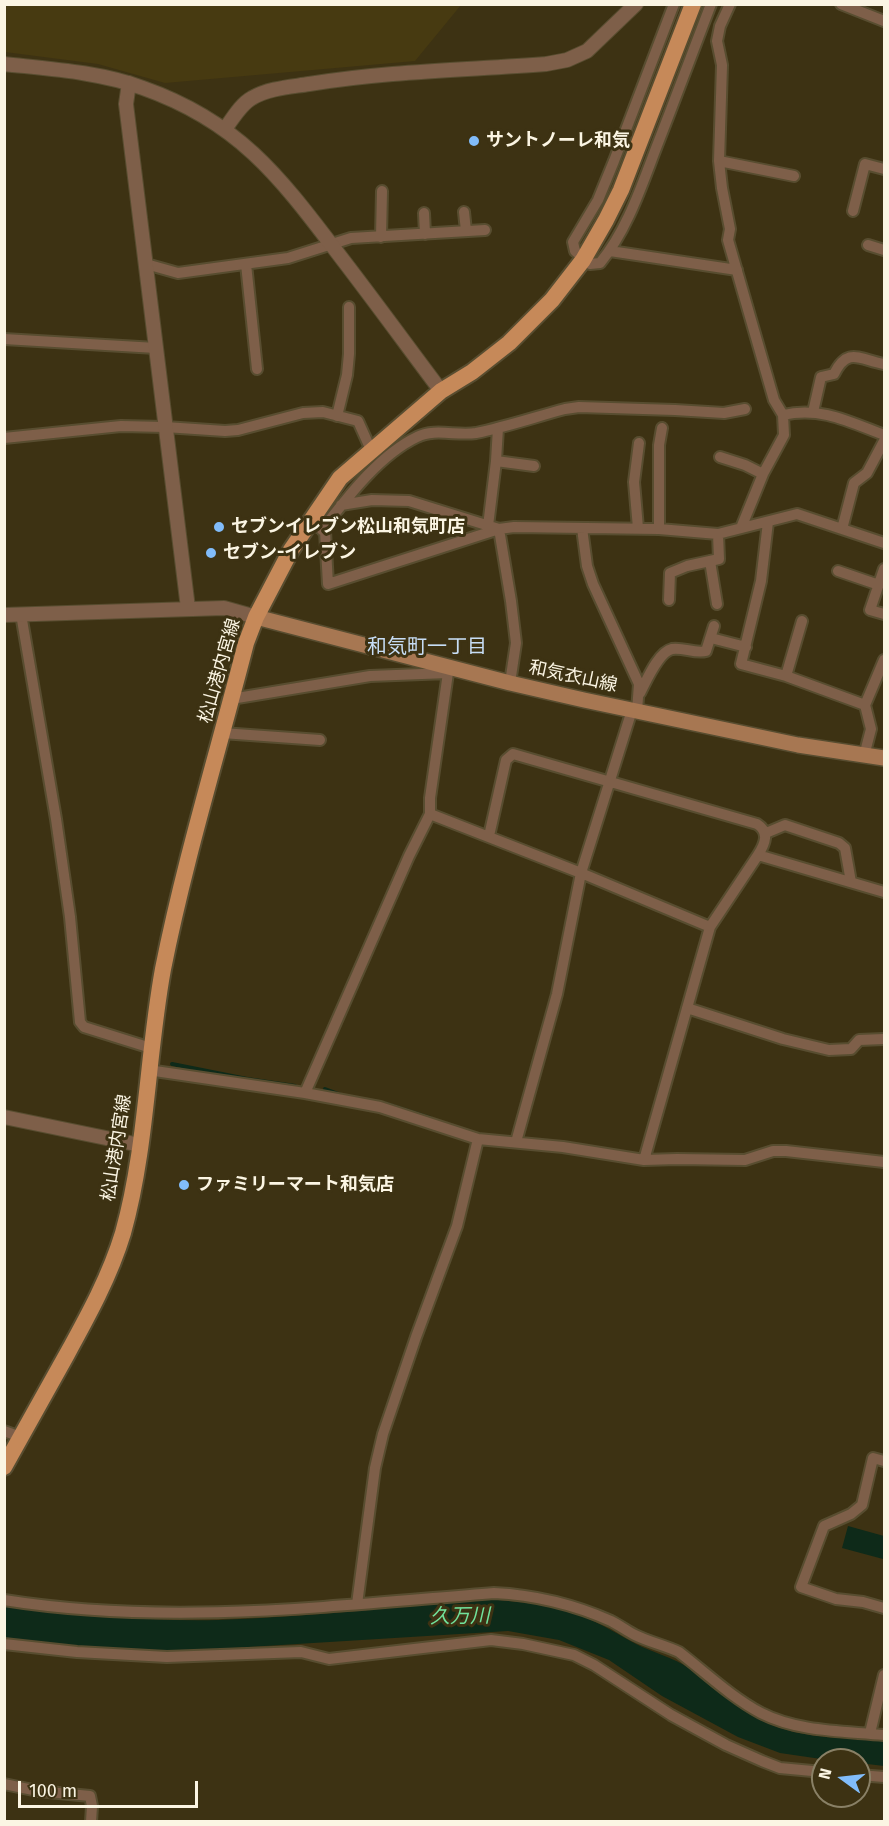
<!DOCTYPE html>
<meta charset="utf-8">
<style>
body{margin:0}
#map{position:relative;width:889px;height:1826px;overflow:hidden;background:#3d3213;font-family:"Fira Sans",sans-serif}
canvas{display:block}
.frame{position:absolute;inset:0;border:6px solid #fbf5e3;pointer-events:none}
.north{position:absolute;left:811px;top:1748px;width:60px;height:60px;box-sizing:border-box;background:#3d3213;border:2px solid #898066;border-radius:50%;rotate:285deg;font-size:16px;font-weight:700;line-height:24px;text-align:center;color:#fbf5e3}
.north::after{content:'';display:block;margin:auto;width:21px;height:27px;background:#81bcfa;clip-path:polygon(50% 0,100% 100%,50% 72%,0 100%)}
.scale{position:absolute;left:18px;top:1781px;width:180px;height:27px;box-sizing:border-box;border:3px solid #fbf5e3;border-top:0;padding-left:8px;font-size:18px;line-height:21px;white-space:nowrap;color:#fbf5e3;-webkit-text-stroke:4px #3d3213;paint-order:stroke}
</style>
<div id="map">
<canvas width="889" height="1826"></canvas>
<div class="frame"></div>
<div class="north">N</div>
<div class="scale">100 m</div>
</div>
<script>
const context = document.querySelector('canvas').getContext('2d');
context.lineJoin = 'round';
function fill(path, color) { context.fillStyle = color; context.fill(path, 'evenodd'); }
function strokePath(path, color, width, dash) { context.strokeStyle = color; context.lineWidth = width; context.lineCap = dash ? 'butt' : 'round'; context.setLineDash(dash || []); context.stroke(path); }
function drawText(font, color, halo, rows, align = 'center') {
  context.font = font + ' "Fira Sans","Noto Sans JP",sans-serif'; context.lineWidth = 6; context.setLineDash([]); context.textBaseline = 'middle'; context.strokeStyle = halo; context.fillStyle = color; for (const [text, x, y, turn = 0] of rows) {
    context.save(); context.translate(x, y); context.rotate((+turn || 0) * Math.PI / 180); context.textAlign = isNaN(turn) ? turn : align; if (halo) context.strokeText(text, 0, 0); context.fillText(text, 0, 0); context.restore();
  }
}
fill(new Path2D(`
 M 5,4 L 461,4 L 461,5 L 415,61 L 165,83 L 98,64 L 5,52 Z`), '#473a11');
fill(new Path2D(`
 M 848,1526 L 884,1536 L 883,1559 L 842,1548 Z
 M 486,1599 C 519,1602 553,1604 584,1617 C 602,1624 619,1635 636,1644 C 654,1653 673,1657 690,1669 C 717,1688 741,1713 772,1725 C 807,1739 848,1738 884,1741 L 884,1766 L 859,1763 L 859,1760 L 828,1760 L 780,1753 L 738,1737 L 662,1696 L 609,1660 L 559,1640 L 508,1631 L 167,1652 L 62,1646 L 5,1638 L 5,1606 C 75,1613 147,1622 218,1620 C 307,1617 397,1607 486,1599 Z`), '#0e2a19');
strokePath(new Path2D(`
 M 172,1064 L 247,1079 L 295,1086
 M 325,1089 L 341,1095
 M 383,1103 L 430,1118`), '#0e2a19', 4);
const minor = new Path2D(`
 M 674,4 L 614,161 L 598,200 L 573,242 L 575,251 L 590,264 L 600,263 C 628,229 642,184 658,143 C 676,97 693,51 711,4
 M 730,4 L 720,26 L 717,41 L 722,65 L 719,161 L 722,188 L 730,229 L 728,240 L 774,400 L 783,415 L 784,435 L 763,474 L 741,528
 M 841,4 L 884,21
 M 719,161 L 794,176
 M 853,211 L 865,164 L 884,169
 M 464,212 L 466,231
 M 424,213 L 425,234
 M 381,237 L 382,191
 M 868,245 L 884,250
 M 610,251 L 737,270
 M 146,264 L 178,273 L 288,258 L 351,238 L 485,230
 M 246,264 L 257,369
 M 4,339 L 156,348
 M 813,412 L 821,377 L 834,374 C 848,346 860,360 884,364
 M 783,415 C 820,406 850,422 884,435
 M 337,416 L 347,375 L 349,354 L 349,307
 M 4,438 L 121,426 L 165,427 L 225,431 L 238,430 L 303,413 L 323,412 L 358,421 L 371,450
 M 720,457 L 745,465 L 763,474
 M 496,461 L 534,466
 M 341,505 L 372,500 L 409,501 L 499,529 L 511,601 L 516,643 L 510,683
 M 310,522 L 325,531 L 328,584 L 499,529 L 514,527 L 659,529 L 718,534 L 797,514 L 884,543
 M 768,522 L 761,581 L 741,664 L 786,676 L 865,705 L 871,729 L 864,756
 M 488,526 L 496,461 L 498,428
 M 582,528 L 587,566 L 593,584 L 639,684 L 637,711
 M 638,528 L 634,482 L 639,443
 M 659,529 L 659,445 L 662,428
 M 842,529 L 854,483 L 867,473 L 884,441
 M 322,530 C 347,498 379,455 417,437 C 434,428 457,436 476,433 C 506,427 535,417 565,409 L 579,407 L 675,410 L 724,413 L 745,409
 M 710,561 L 717,604
 M 884,569 L 870,610 L 884,614
 M 838,571 L 879,585
 M 669,600 L 670,573 L 687,566 L 719,559 L 718,534
 M 21,614 L 56,819 L 70,917 L 80,1022 L 84,1027 L 151,1048
 M 711,638 L 746,647
 M 786,676 L 802,621
 M 640,693 C 646,682 658,652 672,649 C 683,647 695,654 706,651 L 714,626
 M 231,699 L 370,676 L 448,673
 M 865,705 L 884,660
 M 222,733 L 320,740
 M 430,814 L 581,873 L 710,927
 M 766,833 L 785,825 L 839,843 L 845,848 L 851,882
 M 489,836 L 506,760 L 513,754 L 757,824 C 770,832 765,844 758,855 L 710,927 L 644,1160
 M 758,855 L 884,892
 M 687,1008 L 783,1039 L 829,1050 L 851,1049 L 859,1040 L 884,1039
 M 148,1070 L 305,1093 L 380,1107 L 478,1139 L 563,1147 L 644,1160 L 677,1159 L 745,1160 L 773,1151 L 786,1151 L 884,1162
 M 305,1093 L 409,856 L 430,814 L 430,798 L 449,666
 M 516,1142 L 557,994 L 581,873 L 632,710
 M 4,1431 L 21,1437
 M 884,1461 L 873,1458 L 862,1505 L 851,1514 L 824,1526 L 801,1587 L 836,1599 L 863,1602 L 884,1608
 M 4,1600 C 167,1626 331,1606 494,1593 C 535,1595 573,1604 611,1621 C 619,1625 627,1631 635,1635 C 649,1642 664,1645 679,1652 C 705,1672 731,1697 761,1713 C 798,1732 844,1731 884,1735
 M 357,1604 L 375,1468 L 383,1434 L 416,1337 L 457,1226 L 478,1139
 M 4,1644 L 77,1652 L 167,1657 L 301,1652 L 329,1659 L 491,1640 L 523,1644 L 574,1655 L 594,1665 L 671,1715 L 726,1745 L 762,1761 L 780,1768 L 823,1772
 M 870,1733 L 884,1675
 M 859,1775 L 884,1777
 M 4,1784 L 38,1791 L 90,1796 L 92,1806 L 91,1822`);
const tertiary = new Path2D(`
 M 4,64 C 50,69 100,72 143,88 C 242,123 282,180 343,260 C 376,303 408,347 441,391
 M 129,83 L 126,104 L 188,608
 M 225,129 C 233,118 241,104 252,98 C 269,88 290,87 309,84 C 388,71 467,70 546,64 L 567,60 L 587,51 L 636,4
 M 4,615 L 224,608 L 256,617
 M 4,1117 L 140,1145`);
const secondary = new Path2D(`
 M 256,617 L 510,683 L 584,700 L 798,745 L 884,758`);
const primary = new Path2D(`
 M 4,1467 C 25,1430 45,1393 66,1356 C 88,1316 110,1276 123,1233 C 147,1147 147,1056 163,969 C 185,859 218,752 246,643 L 256,617 L 291,550 L 340,478 L 441,391 L 472,372 L 509,343 L 552,300 L 583,260 L 606,220 L 621,190 L 693,4`);
strokePath(minor, '#584d30', 14);
strokePath(tertiary, '#584d30', 16);
strokePath(secondary, '#584d30', 18);
strokePath(primary, '#584d30', 20);
strokePath(minor, '#7e5f49', 10);
strokePath(tertiary, '#7e5f49', 14);
strokePath(secondary, '#a77752', 15);
strokePath(primary, '#c68959', 16);
for (const [x, y, r, color] of [
 [474,141,6,"#81bcfa"],
 [219,527,6,"#81bcfa"],
 [211,553,6,"#81bcfa"],
 [184,1185,6,"#81bcfa"]
]) { const dot = new Path2D(); dot.arc(x, y, r, 0, 2 * Math.PI); context.fillStyle = color; context.fill(dot); strokePath(dot, '#3d3213', 2); }
drawText('bold 18px', '#fbf5e3', '#3d3213', [
 ["サントノーレ和気",486,141],
 ["セブンイレブン松山和気町店",231,527],
 ["セブン-イレブン",223,553],
 ["ファミリーマート和気店",196,1185]
], 'left');
drawText('18px', '#fbf5e3', '#3d3213', [
 ["松山港内宮線",220,671,-74],
 ["和気衣山線",573,677,12],
 ["松山港内宮線",117,1148,-81]
]);
drawText('20px', '#c7ddf5', '#3d3213', [
 ["和気町一丁目",427,647]
]);
drawText('italic 20px', '#71e39c', '#3d3213', [
 ["久万川",460,1617,-1]
]);
</script>
